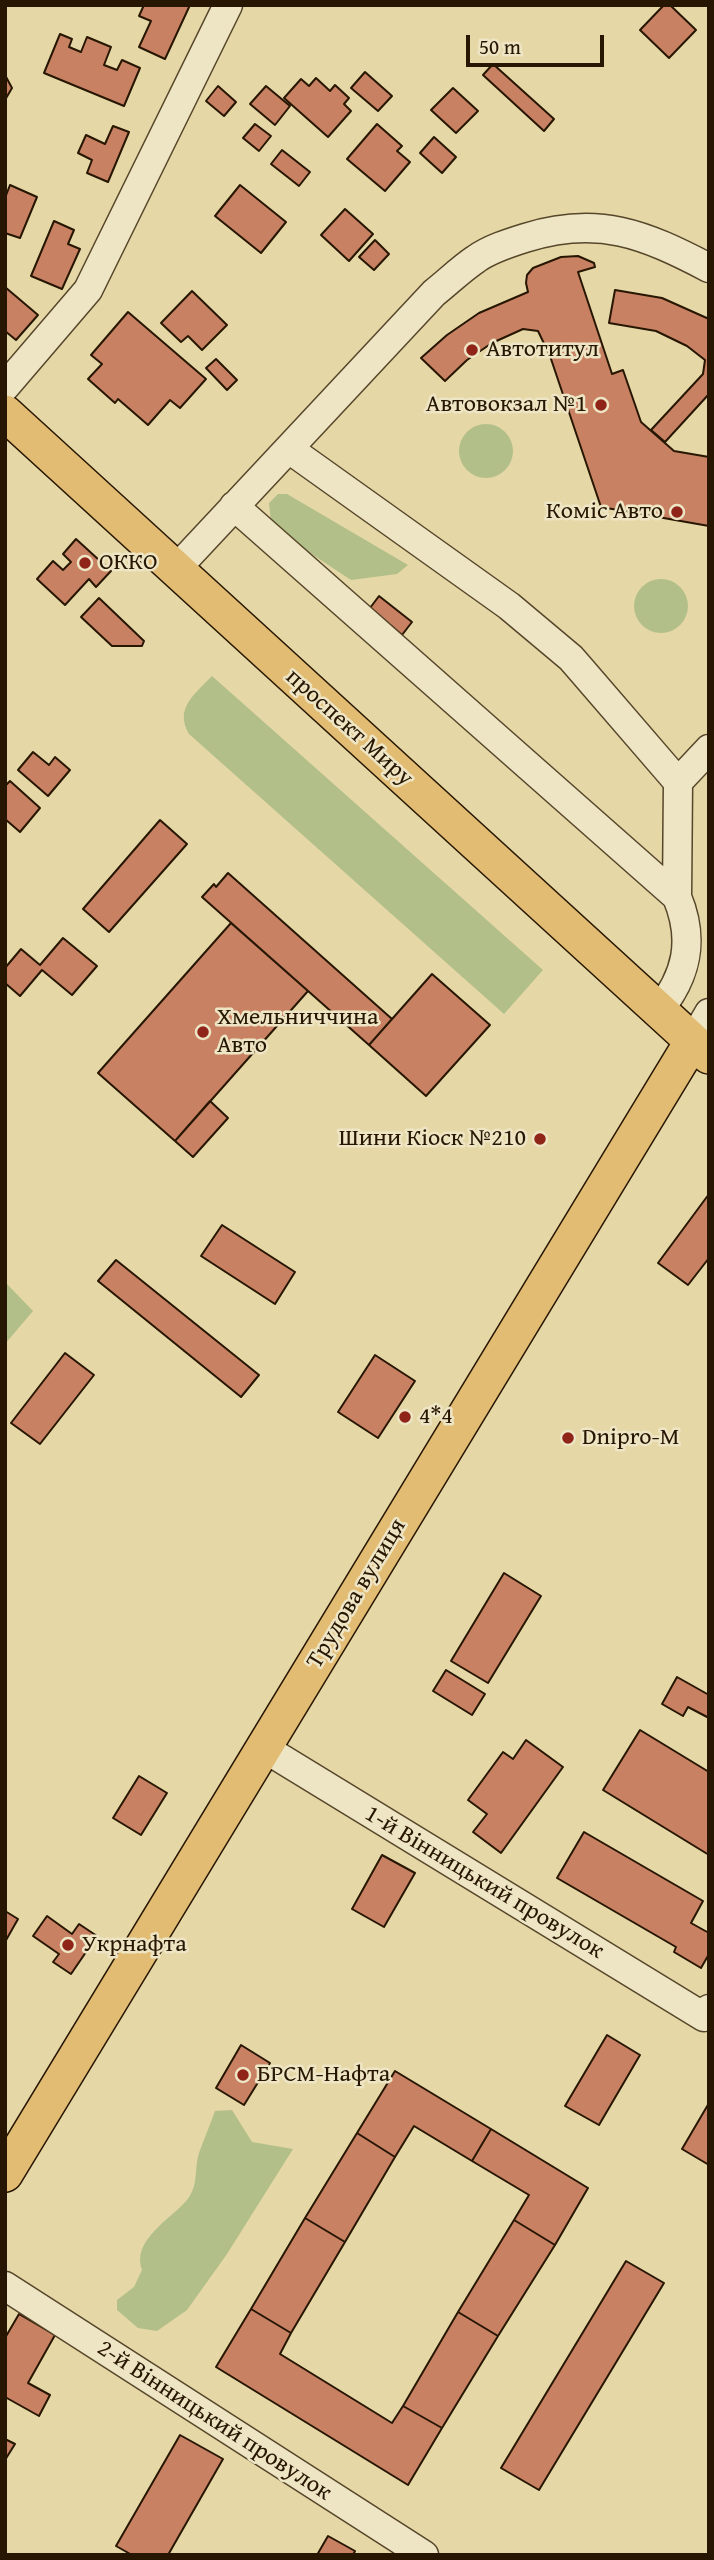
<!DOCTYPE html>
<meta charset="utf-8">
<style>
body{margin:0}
#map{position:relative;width:714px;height:2560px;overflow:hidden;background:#e5d7a6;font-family:"Gentium Book Plus",serif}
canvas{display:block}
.frame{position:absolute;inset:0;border:7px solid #271601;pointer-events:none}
.scale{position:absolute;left:466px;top:35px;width:138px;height:32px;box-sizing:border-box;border:4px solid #271601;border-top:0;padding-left:9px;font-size:21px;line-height:24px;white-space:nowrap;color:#271601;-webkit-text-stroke:5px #eee5c5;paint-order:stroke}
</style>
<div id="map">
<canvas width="714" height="2560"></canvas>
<div class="frame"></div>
<div class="scale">50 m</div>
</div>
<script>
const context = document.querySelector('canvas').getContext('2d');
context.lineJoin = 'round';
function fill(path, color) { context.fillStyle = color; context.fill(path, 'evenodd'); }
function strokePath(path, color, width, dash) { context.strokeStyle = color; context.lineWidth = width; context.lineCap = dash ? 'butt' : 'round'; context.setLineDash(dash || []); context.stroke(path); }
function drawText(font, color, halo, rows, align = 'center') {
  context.font = font + ' "Gentium Book Plus",serif'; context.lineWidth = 5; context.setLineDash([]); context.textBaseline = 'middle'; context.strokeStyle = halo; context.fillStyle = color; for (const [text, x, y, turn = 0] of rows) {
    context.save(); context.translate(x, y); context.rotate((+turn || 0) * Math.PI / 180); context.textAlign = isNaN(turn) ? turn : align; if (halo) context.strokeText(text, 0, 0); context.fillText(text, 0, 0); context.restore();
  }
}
fill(new Path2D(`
 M459 451a27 27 0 1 1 54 0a27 27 0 1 1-54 0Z
 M 278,494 L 287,494 L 408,565 L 397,574 L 351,580 L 289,539 L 271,522 L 269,503 Z
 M634 606a27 27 0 1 1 54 0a27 27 0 1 1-54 0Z
 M 212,676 L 543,970 L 504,1014 L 189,734 C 174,708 195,694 212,676 Z
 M 5,1282 L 33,1311 L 5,1344 Z
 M 232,2110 L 252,2142 L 293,2149 L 227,2254 L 187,2310 L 157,2331 L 138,2328 L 117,2310 L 117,2300 L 134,2287 L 142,2270 C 131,2240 171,2219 187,2200 C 199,2185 194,2169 199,2153 C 204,2139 210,2125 215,2111 Z`), '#b2bf88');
const building = new Path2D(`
 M 144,5 L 190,5 L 165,59 L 139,47 L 151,21 L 139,16 Z
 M 664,5 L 670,5 L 696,30 L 669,58 L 640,30 Z
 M 60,34 L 72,39 L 69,47 L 81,52 L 87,37 L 111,47 L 104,65 L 117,70 L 122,60 L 140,68 L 124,106 L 44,73 Z
 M 493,64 L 554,119 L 544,131 L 483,75 Z
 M 365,72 L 392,96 L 378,111 L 351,88 Z
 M 5,75 L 12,88 L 5,100 Z
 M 316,78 L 330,91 L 335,85 L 349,98 L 344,104 L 351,111 L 328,137 L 284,98 L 301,79 L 309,86 Z
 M 218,86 L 236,102 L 224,116 L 206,101 Z
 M 266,86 L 290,106 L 275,125 L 250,104 Z
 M 453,88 L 478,111 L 456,133 L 431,110 Z
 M 255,124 L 271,136 L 259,151 L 243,138 Z
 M 377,124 L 402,146 L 397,151 L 410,162 L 385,191 L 347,159 Z
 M 113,126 L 129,132 L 108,182 L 87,173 L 92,160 L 78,153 L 86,135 L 105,144 Z
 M 434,137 L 456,157 L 442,173 L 420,153 Z
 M 282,150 L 310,172 L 299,186 L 271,164 Z
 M 10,185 L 37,197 L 20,238 L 5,233 L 5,198 Z
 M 240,185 L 286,222 L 261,253 L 215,216 Z
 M 345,209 L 373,234 L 349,261 L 321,235 Z
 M 54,221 L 74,230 L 68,244 L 80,249 L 62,289 L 31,276 Z
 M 375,240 L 389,254 L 374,270 L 359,257 Z
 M 578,256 L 594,263 L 595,267 L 578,272 L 612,374 L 623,370 L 641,422 L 674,451 L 709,457 L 709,526 L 601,507 L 550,356 L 538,331 L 523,329 L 492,343 L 467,360 L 445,381 L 421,358 L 447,335 L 479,313 L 528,292 L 526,283 L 527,275 L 533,268 L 561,257 Z
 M 5,287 L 38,315 L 16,340 L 5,331 Z
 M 615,290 L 662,298 L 709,319 L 709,394 L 665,442 L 651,430 L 703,374 L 705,360 L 687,346 L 656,331 L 609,323 Z
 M 192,291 L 227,325 L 202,350 L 188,336 L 181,342 L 161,323 Z
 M 128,312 L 206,379 L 180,408 L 170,400 L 148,425 L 118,399 L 115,403 L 88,379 L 102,364 L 91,355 Z
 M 216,359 L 237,380 L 227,390 L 206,368 Z
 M 76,539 L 111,571 L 96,587 L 89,579 L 65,605 L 37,579 L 53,561 L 63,570 L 71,562 L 63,554 Z
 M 379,596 L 412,622 L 402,635 L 370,608 Z
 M 99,598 L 144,641 L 142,646 L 112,646 L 81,617 Z
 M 33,752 L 49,765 L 55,757 L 70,770 L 48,796 L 18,770 Z
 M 10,781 L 40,808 L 20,832 L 5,819 L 5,786 Z
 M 160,820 L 187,844 L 109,932 L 83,909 Z
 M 228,873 L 392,1019 L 369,1045 L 202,897 L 214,884 L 216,887 Z
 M 231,923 L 308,991 L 175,1141 L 98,1073 Z
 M 63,938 L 97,966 L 72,995 L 42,970 L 20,996 L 5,983 L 5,968 L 21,949 L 40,965 Z
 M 432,974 L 490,1025 L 426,1096 L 369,1045 Z
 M 210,1101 L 228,1118 L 193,1157 L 175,1141 Z
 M 709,1194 L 709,1258 L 688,1285 L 658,1263 Z
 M 222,1225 L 295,1272 L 275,1304 L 201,1256 Z
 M 116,1260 L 259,1375 L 241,1397 L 98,1281 Z
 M 65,1353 L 94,1375 L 40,1444 L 11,1423 Z
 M 375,1355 L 415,1381 L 378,1438 L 338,1412 Z
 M 504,1573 L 541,1596 L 488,1683 L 451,1661 Z
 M 446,1670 L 485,1694 L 472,1715 L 433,1691 Z
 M 677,1677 L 709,1695 L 709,1718 L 688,1707 L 683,1716 L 662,1704 Z
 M 640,1730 L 709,1772 L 709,1855 L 603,1790 Z
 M 526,1740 L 563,1767 L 501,1853 L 473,1832 L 487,1814 L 468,1800 L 503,1752 L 513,1759 Z
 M 139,1776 L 167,1793 L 141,1835 L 113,1818 Z
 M 584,1832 L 703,1901 L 691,1923 L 709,1933 L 709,1954 L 701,1968 L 674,1952 L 676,1947 L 557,1878 Z
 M 382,1855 L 415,1873 L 384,1927 L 352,1909 Z
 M 5,1911 L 18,1919 L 5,1942 Z
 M 47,1916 L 72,1934 L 79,1924 L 97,1936 L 71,1974 L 53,1962 L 59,1954 L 33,1936 Z
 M 607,2035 L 640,2055 L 599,2125 L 565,2106 Z
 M 241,2045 L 270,2063 L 244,2105 L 216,2088 Z
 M 395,2071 L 491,2129 L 472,2161 L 414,2126 L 395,2157 L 357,2133 Z
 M 709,2103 L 709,2165 L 682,2149 Z
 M 491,2129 L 588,2188 L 555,2245 L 514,2220 L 529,2195 L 472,2161 Z
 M 357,2133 L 395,2157 L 345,2242 L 305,2218 Z
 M 305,2218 L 345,2242 L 291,2333 L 251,2309 Z
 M 514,2220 L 555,2245 L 498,2336 L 458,2312 Z
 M 626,2261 L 664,2283 L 539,2490 L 501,2468 Z
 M 251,2309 L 291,2333 L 280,2354 L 392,2423 L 403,2406 L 442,2428 L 408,2485 L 216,2367 Z
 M 458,2312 L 498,2336 L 442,2428 L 403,2406 Z
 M 19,2314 L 55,2335 L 28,2383 L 50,2395 L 39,2416 L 5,2397 L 5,2338 Z
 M 180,2435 L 223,2459 L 168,2555 L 132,2555 L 116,2546 Z
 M 5,2439 L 15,2444 L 5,2460 Z
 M 328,2536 L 355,2551 L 353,2555 L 317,2555 Z`);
fill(building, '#c88263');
strokePath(building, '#271601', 2);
const minor = new Path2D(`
 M 5,387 L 88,290 L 228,5
 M 289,449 L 509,606 L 571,658 L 584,673 L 678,782 L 677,897
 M 234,506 L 677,897 C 695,940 687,976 658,1011
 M 176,569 L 434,293 C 448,282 461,269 476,259 C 490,249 509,243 525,238 C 598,215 644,234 709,268
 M 678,782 L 709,749
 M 692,1042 L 709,1013
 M 264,1748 L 704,2017 L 709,2009
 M 5,2286 L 424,2555`);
const major = new Path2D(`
 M 5,413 L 709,1056
 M 5,2174 L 692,1042`);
strokePath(minor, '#56462a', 31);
strokePath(major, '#271601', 38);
strokePath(minor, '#eee5c5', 28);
strokePath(major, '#e2bc73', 35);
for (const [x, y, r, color] of [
 [472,350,7,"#8f2418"],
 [601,405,7,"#8f2418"],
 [677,512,7,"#8f2418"],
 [85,563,7,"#8f2418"],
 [203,1032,7,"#8f2418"],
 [540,1139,7,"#8f2418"],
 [405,1417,7,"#8f2418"],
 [568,1438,7,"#8f2418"],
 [68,1945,7,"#8f2418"],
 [243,2075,7,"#8f2418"]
]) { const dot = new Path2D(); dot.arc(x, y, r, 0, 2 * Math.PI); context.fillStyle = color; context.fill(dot); strokePath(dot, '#eee5c5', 2.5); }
drawText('24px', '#271601', '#eee5c5', [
 ["Автотитул",486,350],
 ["Автовокзал №1",587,405,"right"],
 ["Коміс Авто",663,512,"right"],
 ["ОККО",99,563],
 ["Хмельниччина",217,1018],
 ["Авто",217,1046],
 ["Шини Кіоск №210",526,1139,"right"],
 ["4*4",419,1417],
 ["Dnipro-M",582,1438],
 ["Укрнафта",82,1945],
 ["БРСМ-Нафта",257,2075]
], 'left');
drawText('24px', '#271601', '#eee5c5', [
 ["проспект Миру",349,728,42],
 ["Трудова вулиця",357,1594,-59],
 ["1-й Вінницький провулок",484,1883,31],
 ["2-й Вінницький провулок",214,2421,33]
]);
</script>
